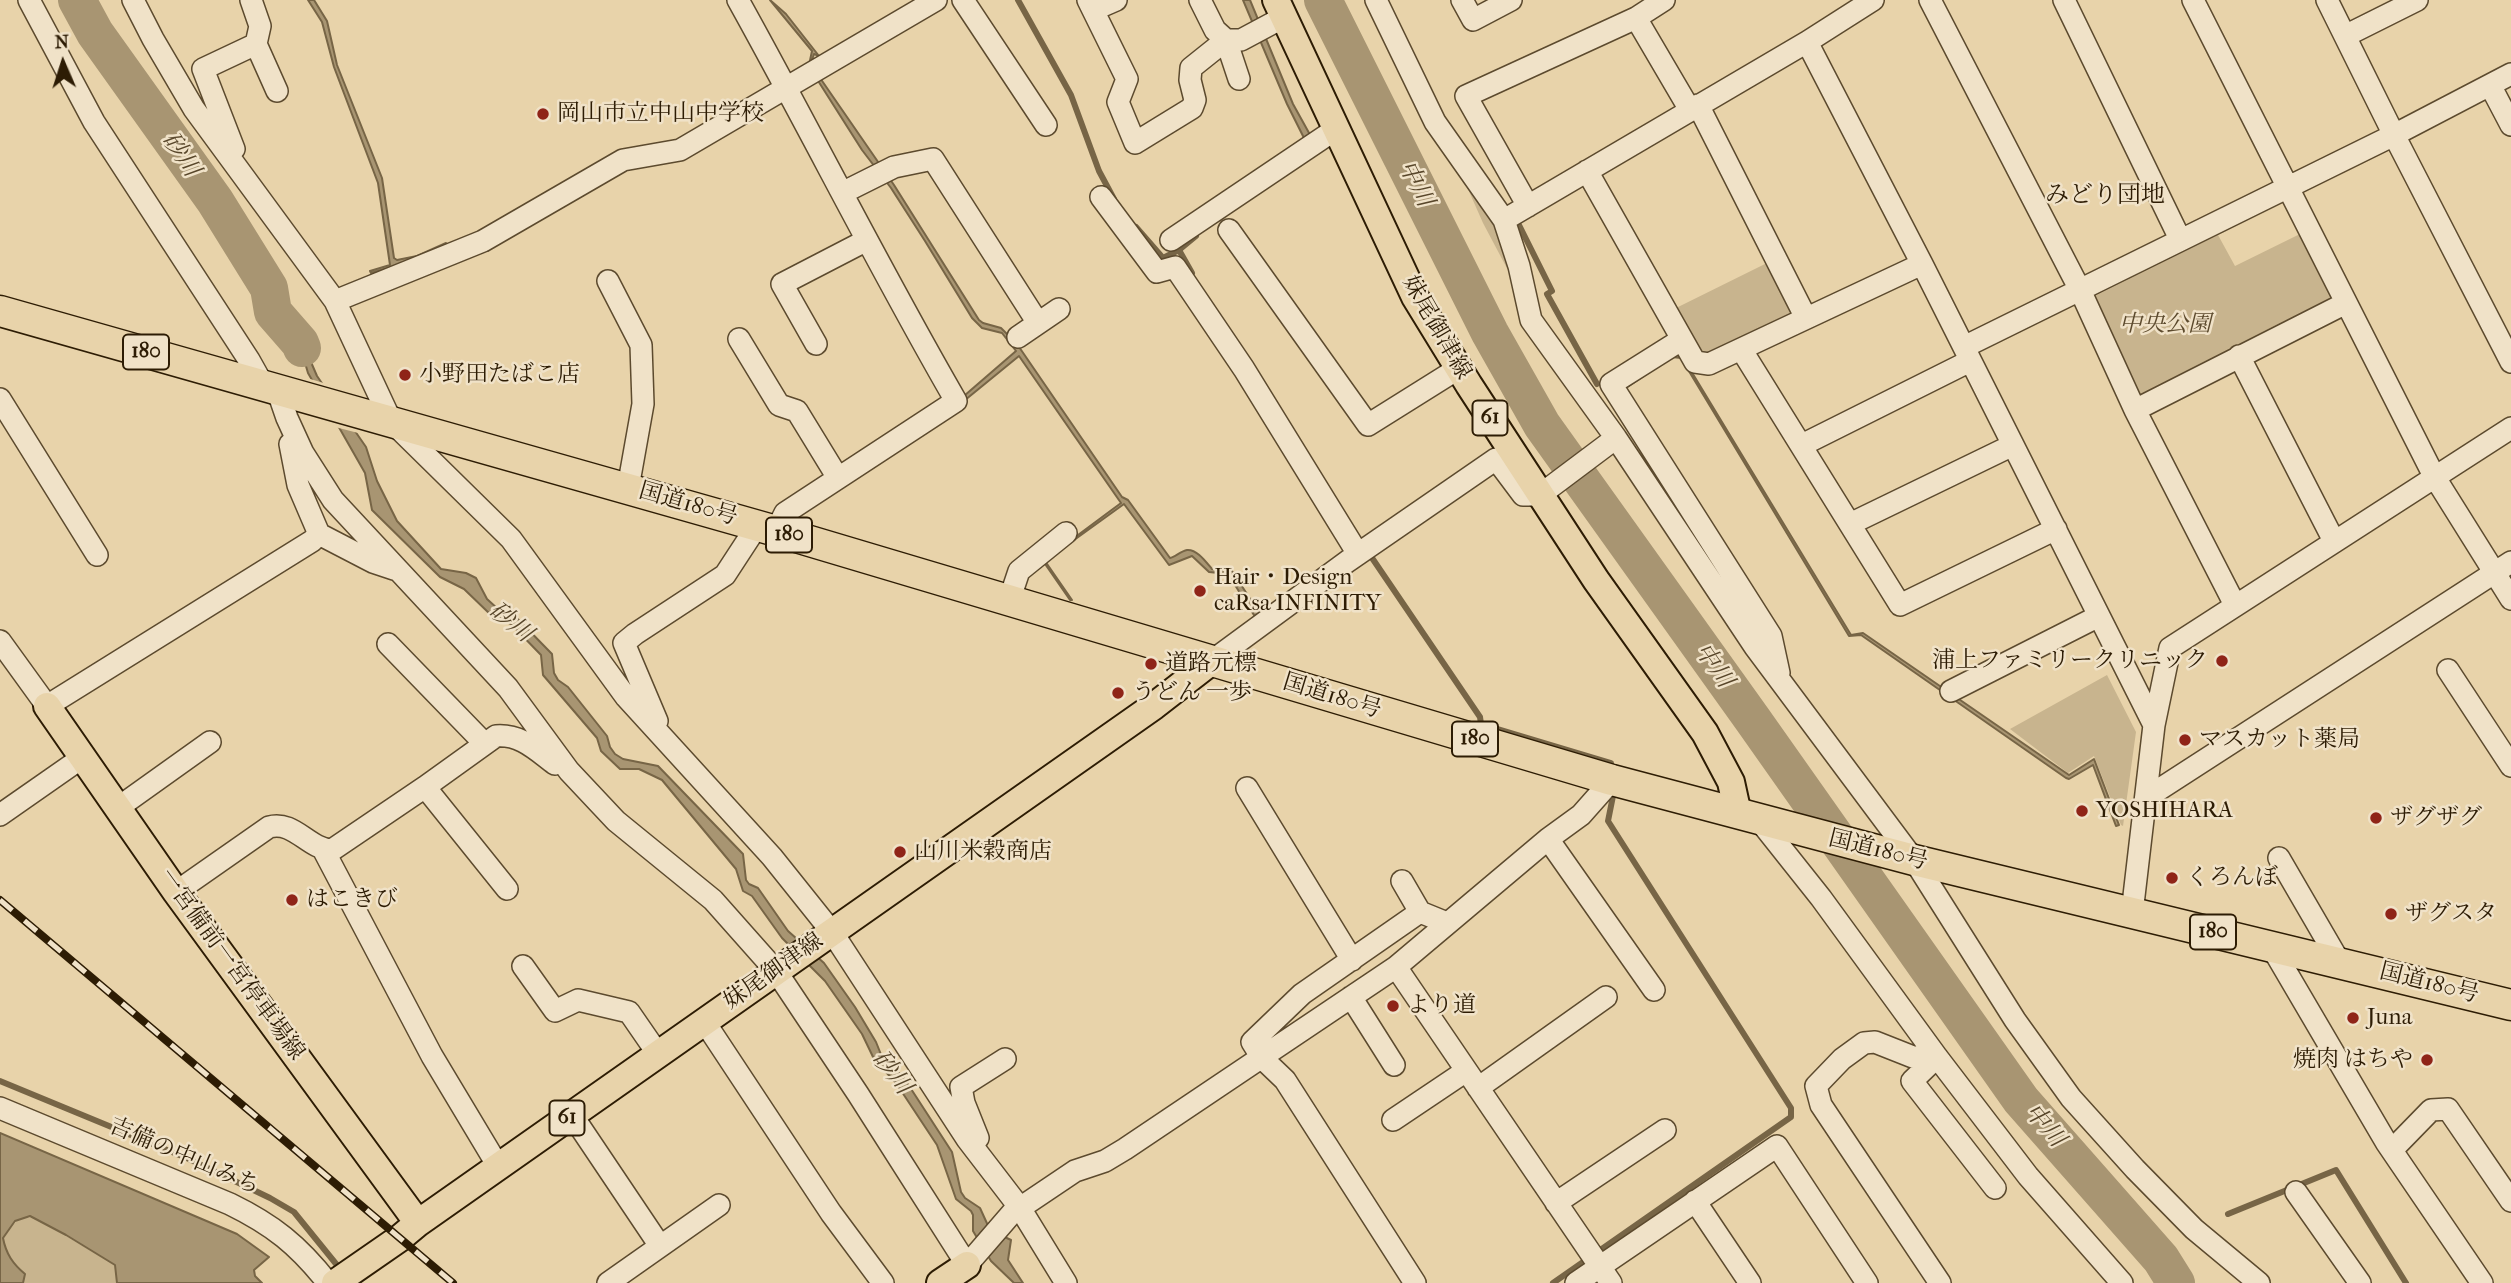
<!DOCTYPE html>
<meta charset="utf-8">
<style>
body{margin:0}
#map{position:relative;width:2511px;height:1283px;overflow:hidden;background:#e8d3aa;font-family:"IM FELL French Canon",serif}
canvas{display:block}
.north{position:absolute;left:28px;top:28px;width:70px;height:70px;-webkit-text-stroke:5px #f0e2c8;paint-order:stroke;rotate:357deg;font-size:19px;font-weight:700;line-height:28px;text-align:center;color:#2d1c04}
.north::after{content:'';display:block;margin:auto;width:24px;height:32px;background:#2d1c04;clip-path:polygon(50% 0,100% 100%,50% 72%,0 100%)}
</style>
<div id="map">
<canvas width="2511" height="1283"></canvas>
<div class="north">N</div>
</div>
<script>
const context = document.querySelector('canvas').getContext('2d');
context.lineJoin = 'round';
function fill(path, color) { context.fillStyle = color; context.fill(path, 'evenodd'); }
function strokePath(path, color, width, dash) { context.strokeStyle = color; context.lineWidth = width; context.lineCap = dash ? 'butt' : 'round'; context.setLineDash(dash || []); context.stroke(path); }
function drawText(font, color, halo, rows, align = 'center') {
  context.font = font + ' "IM FELL French Canon","Noto Serif JP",serif'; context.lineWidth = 5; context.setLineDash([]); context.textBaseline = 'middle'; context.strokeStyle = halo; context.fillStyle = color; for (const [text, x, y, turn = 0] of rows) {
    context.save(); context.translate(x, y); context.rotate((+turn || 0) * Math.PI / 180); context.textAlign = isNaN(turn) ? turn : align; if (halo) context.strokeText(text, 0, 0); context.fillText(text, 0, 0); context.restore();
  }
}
fill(new Path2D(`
 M 1460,171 L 1482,198 L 1515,270 L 1519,291 L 1483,223 Z
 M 2302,233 L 2333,297 L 2330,304 L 2144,400 L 2136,395 L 2092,307 L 2095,296 L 2218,235 L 2235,266 Z
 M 1769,262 L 1792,310 L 1789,319 L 1701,356 L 1672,310 Z
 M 2107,675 L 2136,732 L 2123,826 L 2121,825 L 2094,756 L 2068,773 L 2010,729 Z
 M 34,1217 L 115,1265 L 117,1283 L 23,1283 L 25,1274 C 13,1264 6,1254 3,1238 L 19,1218 Z`), '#c8b48e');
const water = new Path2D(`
 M 308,0 L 314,0 L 327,21 L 337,65 L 382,178 L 394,258 L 397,260 L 417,256 L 446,243 L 447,247 L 420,259 L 371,273 L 370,271 L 390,265 L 378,183 L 334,67 L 322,22 Z
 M 770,0 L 786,14 L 819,56 L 814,54 L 812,60 L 818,75 L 894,185 L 979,320 L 983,323 L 1001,328 L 1017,344 L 1122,497 L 1128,500 L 1170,558 C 1175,557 1181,551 1187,550 C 1197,549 1206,562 1212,569 L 1232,571 L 1262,617 L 1259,623 L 1228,574 L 1209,572 L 1192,556 L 1169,565 L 1124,504 L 1045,561 L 1072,600 L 1070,600 L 1043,561 L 1121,503 L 1019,356 L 959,405 L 957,402 L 1016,351 L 1002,333 L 982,328 L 972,318 L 925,241 L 891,188 L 862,150 L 815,76 L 809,65 L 812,51 Z
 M 1243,0 L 1250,0 L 1293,104 L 1319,151 L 1313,156 L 1287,104 Z
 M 260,305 L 275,305 L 298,332 L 317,376 L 366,447 L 377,481 L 397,521 L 441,569 L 466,573 L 476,578 L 487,599 L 499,610 L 512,613 L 552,654 L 554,673 L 558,680 L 568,687 L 607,736 L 610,747 L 615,754 L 623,759 L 658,766 L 743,854 L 746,880 L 749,884 L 758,888 L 788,931 L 824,963 L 855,1007 L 876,1042 L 884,1062 L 902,1075 L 952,1152 L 961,1192 L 965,1198 L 980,1208 L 990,1230 L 1011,1240 L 1008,1260 L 1023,1283 L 1014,1283 L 991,1261 L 973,1231 L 973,1215 L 971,1211 L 956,1199 L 937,1145 L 896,1083 L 874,1059 L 862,1034 L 825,981 L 782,938 L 752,896 L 743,891 L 736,869 L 662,780 L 639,769 L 620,769 L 601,751 L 597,738 L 543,675 L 541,655 L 511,624 L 492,616 L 464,589 L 440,577 L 372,510 L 365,473 L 308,373 L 300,346 L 270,324 Z
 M 1672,354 L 1682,356 L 1851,635 L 1863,633 L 2069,775 L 2094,759 L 2119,825 L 2116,826 L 2093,765 L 2069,779 L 2066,778 L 1861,635 L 1849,636 L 1681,358 L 1672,357 L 1626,388 L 1625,386 Z
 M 0,1133 L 237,1234 L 269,1257 L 254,1270 L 255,1276 L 262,1283 L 117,1283 L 115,1265 L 66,1235 L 30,1216 L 15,1221 L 3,1238 C 6,1254 13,1264 25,1274 L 23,1283 L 0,1283 Z`);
fill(water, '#a89572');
strokePath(water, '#776546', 2);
fill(new Path2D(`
 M 307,378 L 327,384 L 362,434 L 335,427 Z`), '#e8d3aa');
strokePath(new Path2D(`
 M 1018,0 L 1071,95 L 1099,171 L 1114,199
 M 1519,225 L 1552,291 L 1547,294 L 1597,384
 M 1136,227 L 1163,258 L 1179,250
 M 1192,273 L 1179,250 L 1196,236
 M 1368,552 L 1480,717 L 1481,724 L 1611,763 L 1611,767
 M 0,1081 L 189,1159 L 270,1198 L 294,1212 L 341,1270
 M 2228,1214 L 2336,1170 L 2406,1283
 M 1553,1283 L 1791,1117 L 1791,1108 L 1608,821 L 1613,796`), '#776546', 6);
strokePath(new Path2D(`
 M 77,0 L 95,33 L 215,201 L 269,288 L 273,312 L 300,343 L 302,348
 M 1323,0 L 1490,333 L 1542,425 L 1753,720 L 2021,1100 L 2161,1259 L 2176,1283`), '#a89572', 38);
const minor = new Path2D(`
 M 29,0 L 94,122 L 249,360 L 263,385
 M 133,0 L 153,39 L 194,109 L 335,301
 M 738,0 C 812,133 880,270 956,401 L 785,513 L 776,531
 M 936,0 L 680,150 L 623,160 L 483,241 L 335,301 L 391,421 L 511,539 L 626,697 L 772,857 L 832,932 L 967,1139 L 1020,1208 L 1066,1283
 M 963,0 L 1046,125
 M 1088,0 L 1127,79 L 1118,102 L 1135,143 L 1192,108 L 1195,100 L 1190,80 L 1191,68 L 1226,40 L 1239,79
 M 1200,0 L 1215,30 L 1226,40 L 1241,40 L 1284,17
 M 1376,0 L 1435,122 L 1504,220 L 1519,266 L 1531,320 L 1616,438 L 1755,647 L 1914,860 L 2015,1020 L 2071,1098 L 2135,1169 L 2194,1229 L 2259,1283
 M 1462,0 L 1473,20 L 1511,0
 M 1873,0 L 1807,42 L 1922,264 L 2154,725
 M 1930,0 L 2080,290 L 2135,410 L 2235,605
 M 2064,0 L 2180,239
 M 2193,0 L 2434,476 L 2511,599
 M 2327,0 L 2394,135 L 2511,362
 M 1093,10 L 1116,0
 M 1636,18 L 1690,110
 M 2345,36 L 2417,0
 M 256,44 L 277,91
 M 2490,85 L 2511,125
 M 1698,105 L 1806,318
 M 234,149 L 203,69 L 256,44 L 260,26 L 251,0
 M 1587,171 L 1695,362 L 1709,364 L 1922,264
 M 842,193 L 894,167 L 933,159 L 1038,323
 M 1101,197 L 1157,272 L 1175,267 L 1244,369 L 1358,554
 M 1528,206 L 1466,96 L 1636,18 L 1664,0
 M 1504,220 L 1807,42
 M 1229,230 L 1368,425 L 1459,368
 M 1171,240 L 1336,129
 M 608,281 L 641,345 L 643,404 L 628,488
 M 1018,337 L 1059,309
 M 739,339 L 779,405 L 797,411 L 838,478
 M 1681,340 L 1611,384 L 1771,636 L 1779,673
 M 816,344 L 782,284 L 867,240
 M 1964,347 L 2394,135 L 2511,74
 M 1741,349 L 1900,605 L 2056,529
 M 2239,356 L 2334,541
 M 277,389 L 287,418 L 303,453 L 333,500 L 508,688 L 569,771 L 616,821 L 713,900 L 776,971 L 858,1094 L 967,1265 L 1012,1213 L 1020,1208 L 1075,1171 L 1105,1161 L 1125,1149 L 1396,967 L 1548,839 L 1581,815 L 1612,780
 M 0,399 L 97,555
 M 2135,410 L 2346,303
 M 290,444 L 298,485 L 319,534 L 373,562 L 394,569
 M 1802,445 L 1970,361
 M 1850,524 L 2013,445
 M 1009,601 L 1019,571 L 1066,533
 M 0,641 L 47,706 L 312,541 L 319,534
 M 388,644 L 484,743
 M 1212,661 L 1348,561 L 1496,459 L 1523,495 L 1540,495 L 1616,438
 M 2448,670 L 2511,766
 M 1951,691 L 2099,616
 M 657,721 L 624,643 L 635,634 L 725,575 L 757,526
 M 425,787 L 507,889
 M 1247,788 L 1352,960
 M 2146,798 L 2511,562
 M 119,807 L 210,742
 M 0,815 L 83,757
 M 1759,820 L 1821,898 L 1937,1057 L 2028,1176 L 2122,1283
 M 1548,839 L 1654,990
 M 323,849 L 432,1056 L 498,1166
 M 2279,858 L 2340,963
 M 1402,881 L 1420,912
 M 176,892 L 269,827 C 294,820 308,849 332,850 L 425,787 L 496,736 C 521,734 536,750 555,764
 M 2132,913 L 2154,725 L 2170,648 L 2511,428
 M 2271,946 L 2386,1142 L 2482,1283
 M 523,966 L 555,1011 L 578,1000 L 629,1012 L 658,1054
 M 1396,967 L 1611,1283
 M 1351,997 L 1394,1065
 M 704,1021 L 831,1213 L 883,1283
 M 1937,1057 L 1913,1057 L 1875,1042 L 1864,1043 L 1842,1059 L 1816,1086 L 1821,1105 L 1940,1283
 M 1937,1057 L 1912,1081 L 1995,1188
 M 1478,1088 L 1606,997
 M 0,1108 L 230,1204 C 273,1225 298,1245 328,1283
 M 572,1115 L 660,1246
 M 1393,1120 L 1466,1071
 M 978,1138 L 964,1103 L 961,1087 L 1005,1059
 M 2392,1150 L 2431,1110 L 2448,1109 L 2511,1201
 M 2296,1192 L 2360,1283
 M 1695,1201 L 1750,1283
 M 1556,1203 L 1665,1130
 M 608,1283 L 719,1205
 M 1415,1283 L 1285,1080 L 1262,1058 L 1252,1042 L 1302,994 L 1420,912 L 1447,923
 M 1576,1283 L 1777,1146 L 1867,1283`);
const major = new Path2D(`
 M 1276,0 L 1415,297 L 1469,385 L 1596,580 L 1705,733 L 1731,782 L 1738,814
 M 47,706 L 176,892 L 418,1223
 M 335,1283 L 400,1238 L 418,1223 L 1154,706 L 1212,661
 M 940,1283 L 967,1265`);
const highway = new Path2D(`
 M 0,311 L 776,531 L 1612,780 L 1914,860 L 2511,1005`);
strokePath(minor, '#5c4a2e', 24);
strokePath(major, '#2d1c04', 30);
strokePath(highway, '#2d1c04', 33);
strokePath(minor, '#f0e2c8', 21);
strokePath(major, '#e8d3aa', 26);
strokePath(highway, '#e8d3aa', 30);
const rail = new Path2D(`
 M 0,900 L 453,1283`);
strokePath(rail, '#2d1c04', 8);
strokePath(rail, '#f0e2c8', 5, [16]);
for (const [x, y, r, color] of [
 [543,114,7,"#8f2418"],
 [405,375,7,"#8f2418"],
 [1200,591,7,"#8f2418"],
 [2222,661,7,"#8f2418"],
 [1151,664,7,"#8f2418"],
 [1118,693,7,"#8f2418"],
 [2185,740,7,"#8f2418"],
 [2082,811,7,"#8f2418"],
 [2376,818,7,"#8f2418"],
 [900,852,7,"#8f2418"],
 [2172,878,7,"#8f2418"],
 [292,900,7,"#8f2418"],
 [2391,914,7,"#8f2418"],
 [1393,1006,7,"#8f2418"],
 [2353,1018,7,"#8f2418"],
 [2427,1060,7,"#8f2418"]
]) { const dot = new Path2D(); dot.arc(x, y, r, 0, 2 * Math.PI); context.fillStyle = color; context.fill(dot); strokePath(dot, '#f0e2c8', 2.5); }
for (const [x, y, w] of [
 [146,352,46],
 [1490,418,35],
 [789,535,46],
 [1475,739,46],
 [2213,932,46],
 [567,1118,35]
]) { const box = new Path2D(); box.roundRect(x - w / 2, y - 17.5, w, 35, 5); context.fillStyle = '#f0e2c8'; context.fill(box); strokePath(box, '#2d1c04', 2); }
drawText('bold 21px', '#2d1c04', null, [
 ["180",146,352],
 ["61",1490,418],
 ["180",789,535],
 ["180",1475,739],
 ["180",2213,932],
 ["61",567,1118]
]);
drawText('23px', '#2d1c04', '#f0e2c8', [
 ["岡山市立中山中学校",557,114],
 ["小野田たばこ店",419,375],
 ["Hair・Design",1214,578],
 ["caRsa INFINITY",1214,604],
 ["浦上ファミリークリニック",2208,661,"right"],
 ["道路元標",1165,664],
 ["うどん 一歩",1132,693],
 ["マスカット薬局",2199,740],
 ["YOSHIHARA",2096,811],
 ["ザグザグ",2390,818],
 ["山川米穀商店",914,852],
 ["くろんぼ",2186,878],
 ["はこきび",306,900],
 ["ザグスタ",2405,914],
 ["より道",1407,1006],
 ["Juna",2367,1018],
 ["焼肉 はちや",2413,1060,"right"]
], 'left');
drawText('italic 23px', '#5c4a2d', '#f0e2c8', [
 ["中央公園",2165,325]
]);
drawText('23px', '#2d1c04', '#f0e2c8', [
 ["妹尾御津線",1436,328,60],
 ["国道180号",688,505,16],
 ["国道180号",1332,697,17],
 ["国道180号",1878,851,14],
 ["一宮備前一宮停車場線",231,965,54],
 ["妹尾御津線",774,972,-35],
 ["国道180号",2429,984,14],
 ["吉備の中山みち",184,1157,23]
]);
drawText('italic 24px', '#58462a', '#f0e2c8', [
 ["砂川",180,155,56],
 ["中川",1415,184,63],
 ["砂川",510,623,39],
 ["中川",1713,666,55],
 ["砂川",891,1073,52],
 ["中川",2044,1126,49]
]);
drawText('24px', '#2d1c04', '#f0e2c8', [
 ["みどり団地",2105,196]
]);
</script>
